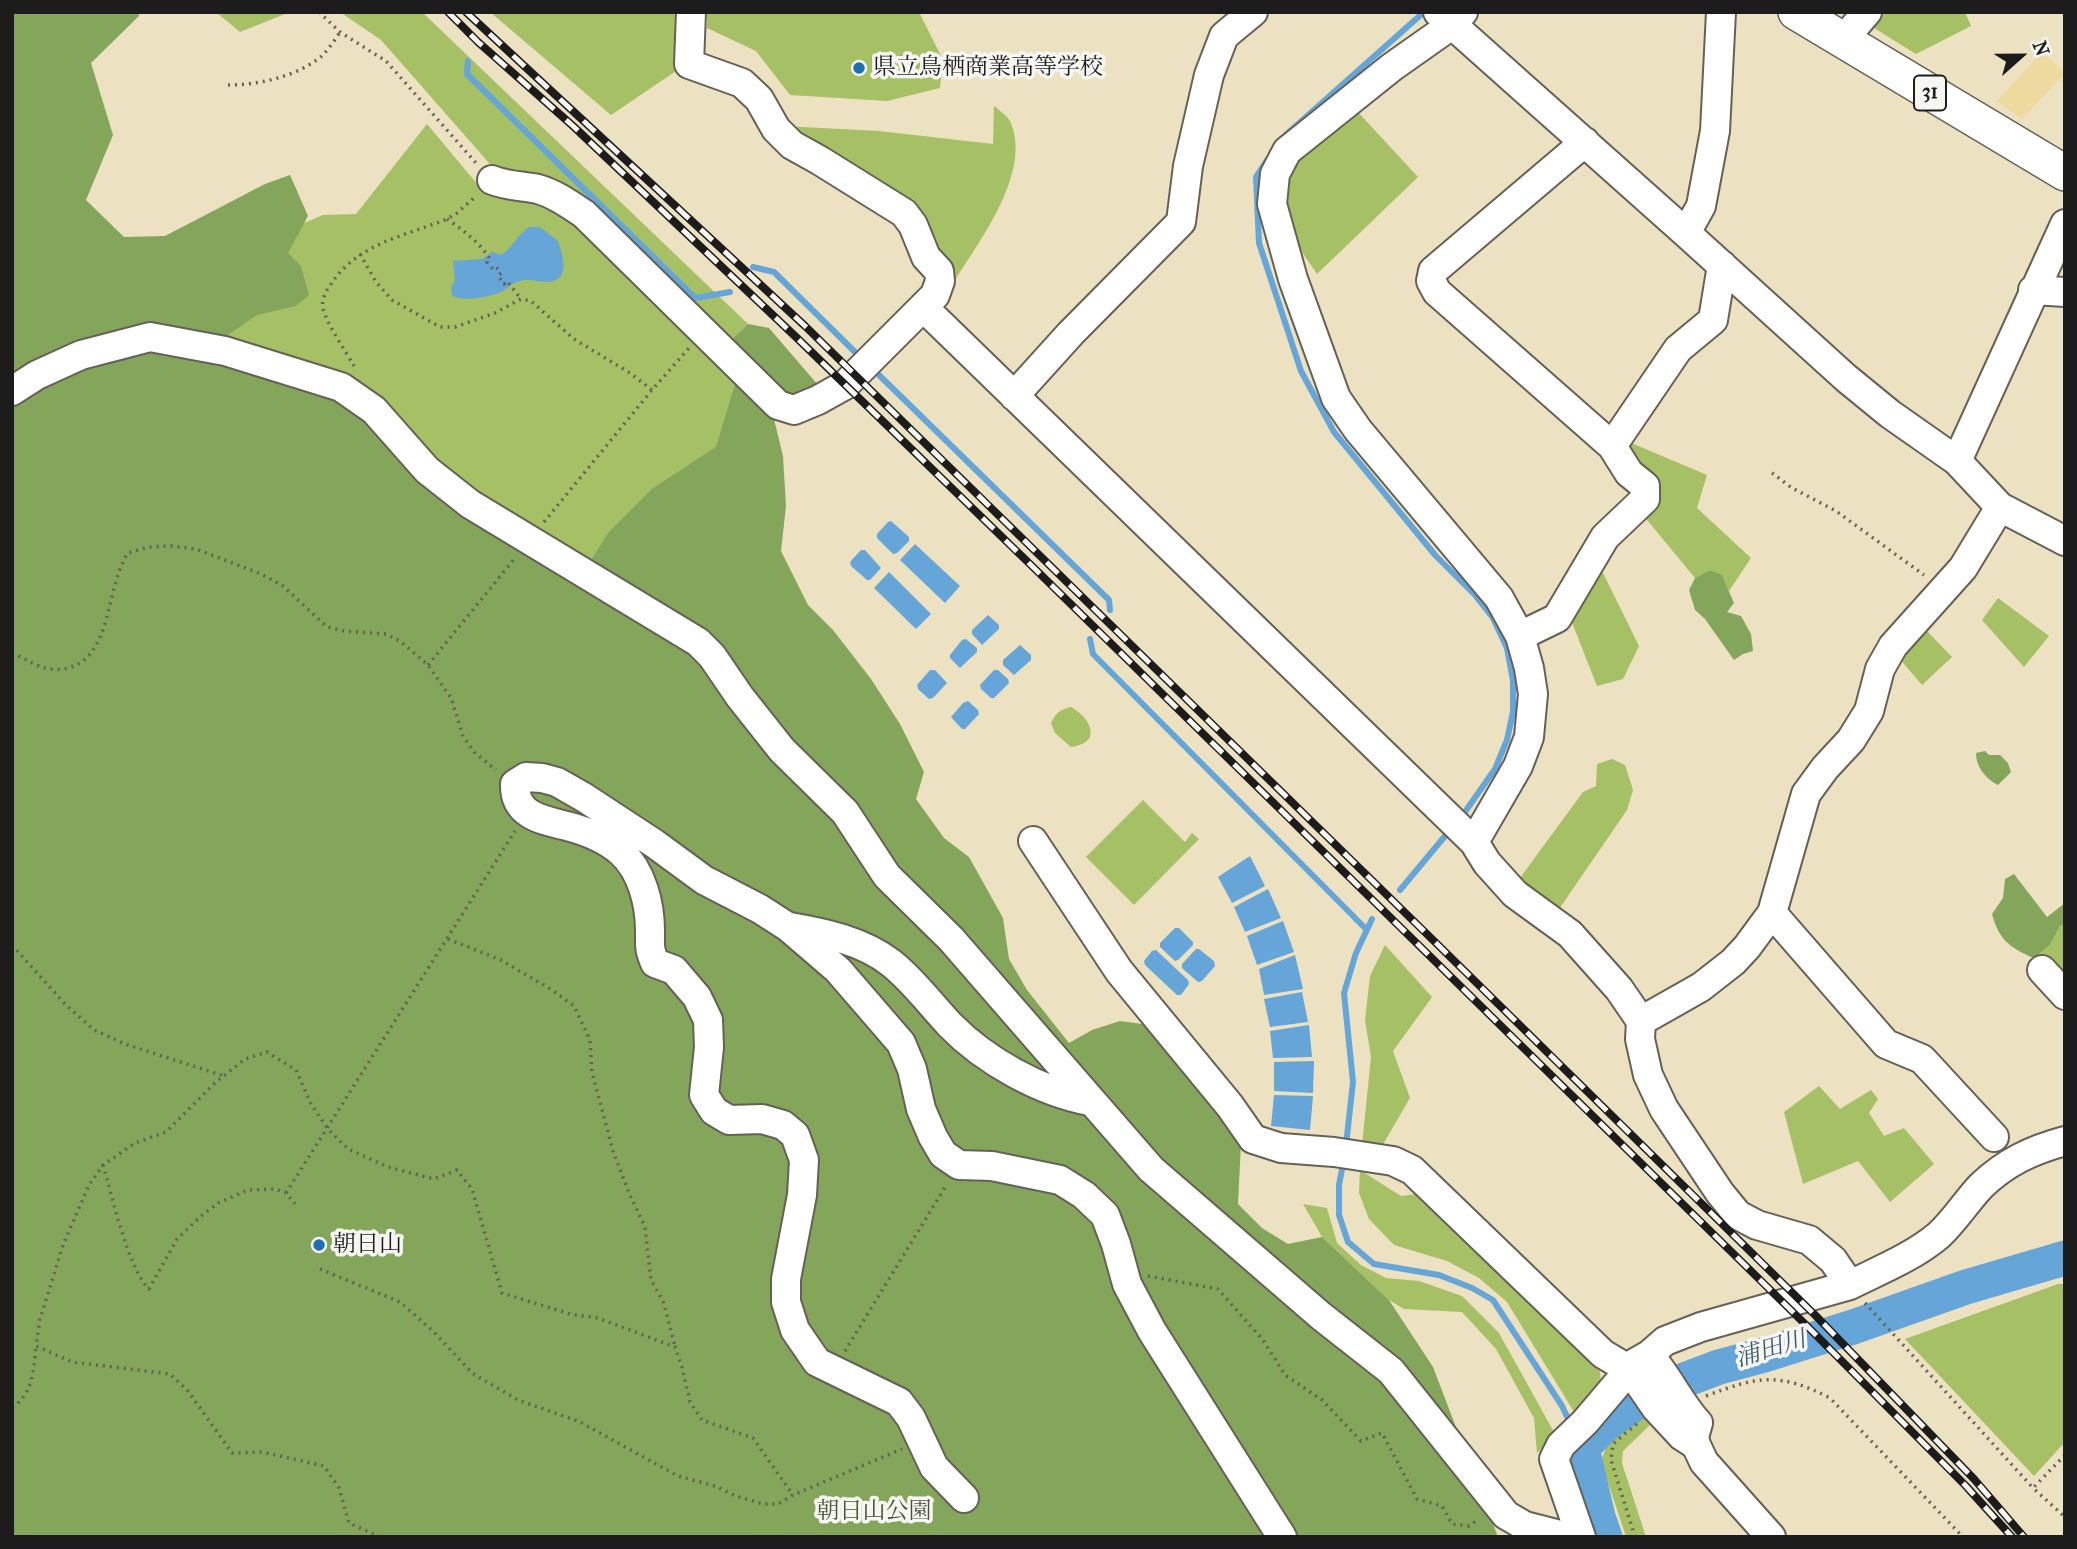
<!DOCTYPE html>
<meta charset="utf-8">
<style>
body{margin:0}
#map{position:relative;width:2077px;height:1549px;overflow:hidden;background:#ece1c1;font-family:"IM FELL French Canon",serif}
canvas{display:block}
.frame{position:absolute;inset:0;border:14px solid #1c1c1c;pointer-events:none}
.north{position:absolute;left:1986px;top:21px;width:70px;height:70px;-webkit-text-stroke:5px #f6f6f2;paint-order:stroke;rotate:69deg;font-size:19px;font-weight:700;line-height:28px;text-align:center;color:#1c1c1c}
.north::after{content:'';display:block;margin:auto;width:24px;height:32px;background:#1c1c1c;clip-path:polygon(50% 0,100% 100%,50% 72%,0 100%)}
</style>
<div id="map">
<canvas width="2077" height="1549"></canvas>
<div class="frame"></div>
<div class="north">N</div>
</div>
<script>
const context = document.querySelector('canvas').getContext('2d');
context.lineJoin = 'round';
function fill(path, color) { context.fillStyle = color; context.fill(path, 'evenodd'); }
function strokePath(path, color, width, dash) { context.strokeStyle = color; context.lineWidth = width; context.lineCap = dash ? 'butt' : 'round'; context.setLineDash(dash || []); context.stroke(path); }
function drawText(font, color, halo, rows, align = 'center') {
  context.font = font + ' "IM FELL French Canon","Noto Serif JP",serif'; context.lineWidth = 7; context.setLineDash([]); context.textBaseline = 'middle'; context.strokeStyle = halo; context.fillStyle = color; for (const [text, x, y, turn = 0] of rows) {
    context.save(); context.translate(x, y); context.rotate((+turn || 0) * Math.PI / 180); context.textAlign = isNaN(turn) ? turn : align; if (halo) context.strokeText(text, 0, 0); context.fillText(text, 0, 0); context.restore();
  }
}
fill(new Path2D(`
 M 216,12 L 290,12 L 240,32 Z
 M 340,12 L 422,12 L 748,324 L 730,341 L 582,196 L 496,171 L 381,40 Z
 M 490,12 L 682,12 L 679,69 L 611,115 Z
 M 707,12 L 919,12 L 943,60 L 940,88 L 887,101 L 790,95 L 756,51 L 707,28 Z
 M 1877,12 L 1965,12 L 1971,26 L 1916,54 L 1866,23 Z
 M 994,106 C 999,110 1007,116 1010,121 C 1034,174 975,246 949,290 L 932,255 L 783,126 L 879,131 L 993,144 Z
 M 1356,110 L 1418,177 L 1317,274 L 1293,239 L 1287,216 L 1284,184 L 1295,160 Z
 M 427,124 L 478,185 L 564,212 L 735,384 L 760,421 L 617,635 L 187,392 L 242,249 L 323,215 L 356,214 Z
 M 1629,442 L 1707,475 L 1697,508 L 1751,558 L 1729,591 L 1722,576 L 1710,570 L 1695,578 L 1643,515 L 1627,465 Z
 M 1598,563 L 1639,646 L 1623,679 L 1597,686 L 1571,620 Z
 M 1998,598 L 2049,636 L 2024,667 L 1982,620 Z
 M 1925,629 L 1952,657 L 1922,685 L 1898,657 Z
 M 1071,707 C 1091,718 1103,743 1071,747 L 1055,733 L 1051,723 C 1056,712 1060,710 1071,707 Z
 M 1612,759 L 1625,765 L 1633,790 L 1627,810 L 1557,912 L 1517,882 L 1583,792 L 1596,786 L 1597,764 Z
 M 1143,800 L 1185,842 L 1192,833 L 1199,839 L 1134,905 L 1086,857 Z
 M 2065,924 L 2065,983 L 2052,966 L 2034,958 L 2050,945 L 2060,926 Z
 M 1385,945 L 1432,997 L 1393,1051 L 1410,1098 L 1382,1146 L 1362,1145 L 1371,1057 L 1365,1020 L 1370,976 Z
 M 1819,1086 L 1840,1109 L 1871,1090 L 1878,1099 L 1869,1113 L 1884,1136 L 1904,1128 L 1934,1164 L 1890,1202 L 1858,1161 L 1803,1184 L 1784,1112 Z
 M 1360,1170 L 1401,1196 L 1418,1194 L 1599,1367 L 1601,1380 L 1574,1412 L 1507,1302 L 1479,1278 L 1447,1261 L 1394,1245 L 1369,1219 L 1359,1193 Z
 M 1303,1204 L 1327,1208 L 1337,1243 L 1361,1265 L 1386,1278 L 1419,1281 L 1462,1296 L 1499,1333 L 1555,1434 L 1537,1453 L 1534,1418 L 1496,1349 L 1462,1312 L 1404,1309 L 1389,1300 L 1322,1237 Z
 M 2058,1284 L 2065,1284 L 2065,1442 L 2034,1476 L 1905,1339 Z
 M 1644,1413 L 1653,1422 L 1623,1451 L 1622,1463 L 1646,1537 L 1626,1537 L 1601,1461 L 1608,1442 Z`), '#a6c065');
fill(new Path2D(`
 M 12,12 L 139,12 L 139,16 L 91,63 L 113,135 L 86,200 L 124,237 L 165,236 L 265,184 L 290,175 L 308,216 L 288,253 L 301,266 L 309,295 L 296,306 L 257,315 L 225,337 L 336,399 L 382,434 L 443,503 L 580,578 L 608,533 L 653,488 L 716,447 L 735,384 L 730,341 L 748,324 L 769,328 L 818,385 L 772,411 L 783,456 L 786,506 L 781,551 L 808,605 L 833,630 L 871,679 L 900,724 L 924,772 L 916,799 L 944,838 L 969,857 L 1003,918 L 1009,959 L 1027,990 L 1069,1043 L 1092,1030 L 1120,1021 L 1149,1025 L 1241,1143 L 1238,1204 L 1262,1228 L 1288,1244 L 1322,1237 L 1389,1300 L 1433,1367 L 1498,1537 L 12,1537 Z
 M 1710,570 L 1722,575 L 1734,603 L 1727,612 L 1741,616 L 1751,634 L 1753,651 L 1743,654 L 1734,660 L 1705,619 L 1695,610 L 1689,590 L 1695,578 Z
 M 1985,751 L 1989,755 L 2000,755 L 2008,763 L 2011,772 L 1998,785 C 1986,779 1976,767 1976,753 Z
 M 2014,874 L 2047,917 L 2065,903 L 2065,924 L 2060,926 L 2050,945 L 2034,958 C 2010,948 1999,940 1992,914 L 2003,898 L 2005,879 Z`), '#84a65a');
fill(new Path2D(`
 M 2042,52 L 2065,73 L 2022,119 L 1997,101 Z`), '#eeda9e');
fill(new Path2D(`
 M 529,227 L 540,227 L 558,241 C 561,251 568,269 559,278 C 549,287 531,277 520,281 C 513,282 507,289 501,292 C 489,297 463,302 452,296 L 451,287 L 455,281 L 453,261 L 482,259 L 492,252 L 501,255 C 513,247 517,235 529,227 Z
 M 891,521 L 909,537 L 909,541 L 897,553 L 893,554 L 877,538 L 877,534 L 888,522 Z
 M 915,544 L 960,586 L 945,603 L 900,560 Z
 M 861,550 L 865,550 L 881,568 L 870,580 L 867,580 L 851,566 L 850,562 Z
 M 889,572 L 931,614 L 916,629 L 874,588 Z
 M 988,615 L 999,625 L 999,629 L 982,645 L 972,634 L 972,630 Z
 M 966,639 L 977,648 L 977,652 L 960,668 L 950,658 L 950,655 L 962,640 Z
 M 1020,645 L 1031,655 L 1031,660 L 1014,675 L 1003,665 L 1003,660 Z
 M 930,670 L 935,670 L 947,683 L 933,698 L 929,699 L 918,689 L 917,685 Z
 M 994,670 L 998,670 L 1008,679 L 1009,683 L 994,698 L 991,698 L 981,689 L 980,685 Z
 M 968,701 L 978,710 L 979,714 L 965,729 L 962,729 L 951,717 L 963,703 Z
 M 1250,856 L 1265,886 L 1232,903 L 1218,877 Z
 M 1268,889 L 1281,918 L 1245,932 L 1234,907 Z
 M 1283,921 L 1294,952 L 1257,965 L 1247,936 Z
 M 1175,928 L 1179,928 L 1193,942 L 1193,945 L 1178,960 L 1175,961 L 1160,947 L 1160,943 Z
 M 1196,949 L 1199,949 L 1214,961 L 1215,966 L 1202,981 L 1198,982 L 1182,968 L 1182,964 Z
 M 1156,950 L 1188,980 L 1189,984 L 1181,995 L 1177,995 L 1145,965 L 1144,961 L 1152,951 Z
 M 1295,955 L 1303,989 L 1264,995 L 1259,969 Z
 M 1302,992 L 1308,1022 L 1270,1027 L 1264,999 Z
 M 1309,1025 L 1312,1057 L 1273,1058 L 1270,1031 Z
 M 1314,1061 L 1313,1093 L 1274,1091 L 1274,1062 Z
 M 1274,1095 L 1313,1096 L 1310,1130 L 1271,1126 Z`), '#65a5d8');
strokePath(new Path2D(`
 M 468,61 L 467,74 L 695,298 L 730,292
 M 1279,141 L 1424,12
 M 1268,159 L 1256,177 L 1259,243 L 1301,371 L 1334,432 L 1435,555 L 1475,595 L 1493,618 L 1507,648 L 1513,681 L 1513,712 L 1507,740 L 1495,769 L 1460,819
 M 753,267 L 774,272 L 854,351
 M 879,375 L 1109,600 L 1110,610
 M 1090,639 L 1093,654 L 1366,929
 M 1400,890 L 1450,830
 M 1346,1145 L 1353,1082 L 1344,993 L 1356,953 L 1372,919
 M 1344,1159 L 1339,1185 L 1339,1215 L 1348,1242 L 1374,1264 L 1439,1275 L 1472,1288 L 1493,1300 L 1562,1406 L 1571,1425`), '#65a5d8', 6);
strokePath(new Path2D(`
 M 1605,1537 L 1598,1517 L 1582,1448 L 1607,1423 L 1650,1393 L 1719,1367 L 1764,1355 L 1853,1327 L 1966,1287 L 2065,1258`), '#65a5d8', 35);
const minor = new Path2D(`
 M 1438,12 L 1686,233 L 1846,378 L 1890,414 L 1957,461 L 2000,507 L 2065,541
 M 1463,12 L 1453,24 L 1392,67 L 1287,151 L 1275,174 L 1272,204 L 1293,279 L 1336,398 L 1358,430 L 1499,598 L 1520,636 L 1529,668 L 1533,694 L 1529,737 L 1518,766 L 1474,842
 M 1843,40 L 1867,12
 M 492,180 C 507,186 522,186 538,189 C 555,194 569,204 584,214 L 778,405 L 794,410 L 818,400 L 845,385 L 935,295 L 940,281 L 939,271 L 926,257 L 913,225 L 904,213 L 819,160 L 792,145 L 776,129 L 759,99 L 742,83 L 689,64 L 691,12
 M 1686,233 L 1701,206 L 1715,131 L 1721,12
 M 2033,290 L 2065,292
 M 923,307 L 1474,842 L 1487,863 L 1515,894 L 1570,934 L 1619,989 L 1641,1021 L 1640,1039 L 1648,1075 L 1664,1109 L 1720,1193 L 1738,1215 L 1757,1225 L 1809,1240 L 1833,1260 L 1850,1285 L 1701,1327 L 1665,1341 L 1649,1355 L 1635,1363 L 1585,1422 L 1561,1445 L 1554,1459 L 1581,1537
 M 12,391 L 37,375 L 81,355 L 150,337 L 225,351 L 341,387 L 374,410 L 427,470 L 470,504 L 698,642 L 712,656 L 740,697 L 782,750 L 845,812 L 887,876 L 951,939 L 1151,1169 L 1321,1316 L 1391,1371 L 1506,1515 L 1525,1526 L 1568,1537
 M 1014,396 L 1071,333 L 1181,222 L 1188,166 L 1209,75 L 1224,36 L 1253,12
 M 1612,446 L 1678,349 L 1713,320 L 1722,265
 M 1957,461 L 2065,224
 M 1520,636 L 1557,618 L 1605,537 L 1645,499 L 1645,486 L 1629,473 L 1612,446 L 1437,292 L 1431,281 L 1433,271 L 1585,142
 M 1033,841 L 1119,971 L 1230,1106 L 1253,1139 L 1281,1148 L 1334,1152 L 1393,1161 L 1412,1170 L 1603,1354 L 1630,1370 L 1656,1408 L 1682,1436 L 1696,1445 L 1694,1437 L 1698,1423 C 1679,1402 1668,1376 1649,1355
 M 1772,913 L 1886,1044 L 1922,1059 L 1994,1137
 M 790,927 C 825,933 863,941 891,963 C 913,980 931,1005 950,1025 C 985,1061 1041,1092 1090,1101
 M 2042,970 L 2065,995
 M 1641,1021 L 1701,987 L 1733,962 L 1747,947 L 1772,913 L 1806,794 L 1825,768 L 1851,740 L 1869,711 L 1880,669 L 1893,646 L 1963,568 L 2000,507
 M 1850,1285 C 1880,1270 1913,1257 1939,1235 C 1955,1220 1966,1202 1981,1186 C 2006,1162 2032,1150 2065,1141
 M 1696,1445 L 1704,1462 L 1771,1537
 M 964,1498 L 934,1467 L 911,1418 L 899,1402 L 817,1362 L 795,1330 L 786,1302 L 786,1279 L 802,1195 L 804,1160 L 795,1135 L 783,1125 L 762,1119 L 729,1120 L 714,1111 L 704,1095 L 709,1047 L 708,1020 L 697,997 L 674,970 L 655,963 C 649,949 650,946 650,931 C 650,904 642,871 621,852 C 606,839 586,831 567,826 C 543,820 514,816 515,784 L 526,777 L 542,778 L 557,782 L 585,798 L 655,844 L 704,880 L 760,909 L 788,927 L 838,970 L 901,1043 L 912,1069 L 921,1109 L 933,1137 L 943,1154 L 959,1165 L 992,1166 L 1060,1180 L 1084,1195 L 1105,1215 L 1116,1244 L 1127,1284 L 1152,1331 L 1282,1537`);
const major = new Path2D(`
 M 1796,12 L 2065,173`);
strokePath(minor, '#656156', 32);
strokePath(major, '#656156', 38);
strokePath(new Path2D(`
 M 319,12 L 340,32 L 386,61 L 476,163
 M 228,85 C 259,85 299,76 323,55 C 329,48 335,40 340,32
 M 447,219 C 463,230 479,242 490,259 L 487,262 L 493,269 L 496,267 L 501,273 L 498,276 L 504,284 L 507,281 L 521,299
 M 360,254 L 376,282 L 392,300 L 440,327 L 455,327 L 495,313 L 521,299 L 531,301 L 574,339 L 630,373 L 652,390
 M 354,366 C 345,350 328,326 323,309 C 321,300 326,291 331,284 C 358,243 405,236 447,219 L 457,213 L 476,196
 M 1772,473 L 1792,488 L 1836,511 L 1924,575
 M 544,522 L 652,390 L 689,348
 M 12,653 C 22,657 32,664 42,667 C 49,670 61,670 68,668 C 113,656 105,588 128,553 L 149,547 L 172,546 L 196,549 L 261,574 L 283,586 L 327,627 L 344,631 L 386,634 L 400,641 L 428,665 L 451,698 L 463,736 L 474,752 L 496,770
 M 428,665 L 515,558
 M 448,939 L 501,960 L 552,990 L 574,1006 L 590,1040 L 592,1072 L 613,1151 L 629,1193 L 645,1227 L 651,1280 L 663,1301 L 675,1346
 M 12,945 L 65,1004 L 94,1030 L 125,1044 L 224,1076
 M 103,1165 C 112,1195 128,1269 149,1289 L 177,1239 L 200,1217 L 218,1203 L 248,1190 L 276,1189 L 286,1193 L 295,1204
 M 286,1193 L 515,831
 M 320,1269 L 400,1302 L 434,1332 L 472,1373 L 518,1400 L 578,1421 L 678,1476 L 715,1486 L 736,1496 L 763,1504 L 778,1504 L 793,1495 L 902,1449
 M 1148,1276 L 1218,1289 L 1263,1340 L 1285,1375 L 1322,1400 L 1361,1441 L 1382,1433 L 1417,1499 L 1442,1506 L 1452,1524 L 1469,1526 L 1479,1519
 M 1865,1303 L 2033,1488
 M 845,1351 L 947,1184
 M 1706,1396 C 1758,1376 1780,1372 1830,1398 L 1963,1537
 M 12,1407 C 33,1396 34,1367 36,1346
 M 2065,1455 L 2033,1488 L 2065,1517
 M 380,1537 L 349,1523 L 339,1488 L 324,1466 L 262,1452 L 232,1453 L 188,1391 L 170,1374 L 72,1362 L 36,1346 L 40,1319 L 63,1245 L 89,1185 L 103,1165 L 135,1143 L 166,1132 L 216,1082 L 245,1059 L 267,1052 L 296,1070 L 311,1104 L 328,1129 L 348,1149 L 388,1167 L 434,1179 L 457,1170 L 472,1189 L 502,1293 L 570,1314 L 598,1318 L 675,1347 L 682,1367 L 690,1402 L 702,1420 L 753,1438 L 793,1495
 M 1635,1537 L 1611,1460 L 1613,1444 L 1639,1422`), '#656156', 3.5, [2, 5]);
strokePath(minor, '#fff', 28);
strokePath(major, '#fff', 35);
const rail = new Path2D(`
 M 448,12 L 478,42 L 573,126 L 797,338 L 1034,568 L 1805,1324 L 1965,1485 L 2012,1537
 M 466,12 L 805,326 L 1434,941 L 1816,1316 L 1974,1479 L 2024,1537`);
strokePath(rail, '#1c1c1c', 8);
strokePath(rail, '#f6f6f2', 5, [16]);
for (const [x, y, r, color] of [
 [859,68,7,"#1f6fb2"],
 [319,1245,7,"#1f6fb2"]
]) { const dot = new Path2D(); dot.arc(x, y, r, 0, 2 * Math.PI); context.fillStyle = color; context.fill(dot); strokePath(dot, '#f6f6f2', 2.5); }
for (const [x, y, w] of [
 [1930,93,32]
]) { const box = new Path2D(); box.roundRect(x - w / 2, y - 17.5, w, 35, 5); context.fillStyle = '#f6f6f2'; context.fill(box); strokePath(box, '#1c1c1c', 2); }
drawText('bold 21px', '#1c1c1c', null, [
 ["31",1930,93]
]);
drawText('23px', '#1c1c1c', '#f6f6f2', [
 ["県立鳥栖商業高等学校",873,68],
 ["朝日山",333,1245]
], 'left');
drawText('23px', '#4c5536', '#f6f6f2', [
 ["朝日山公園",874,1512]
]);
drawText('italic 24px', '#3d5a71', '#f6f6f2', [
 ["浦田川",1771,1350,-17]
]);
</script>
